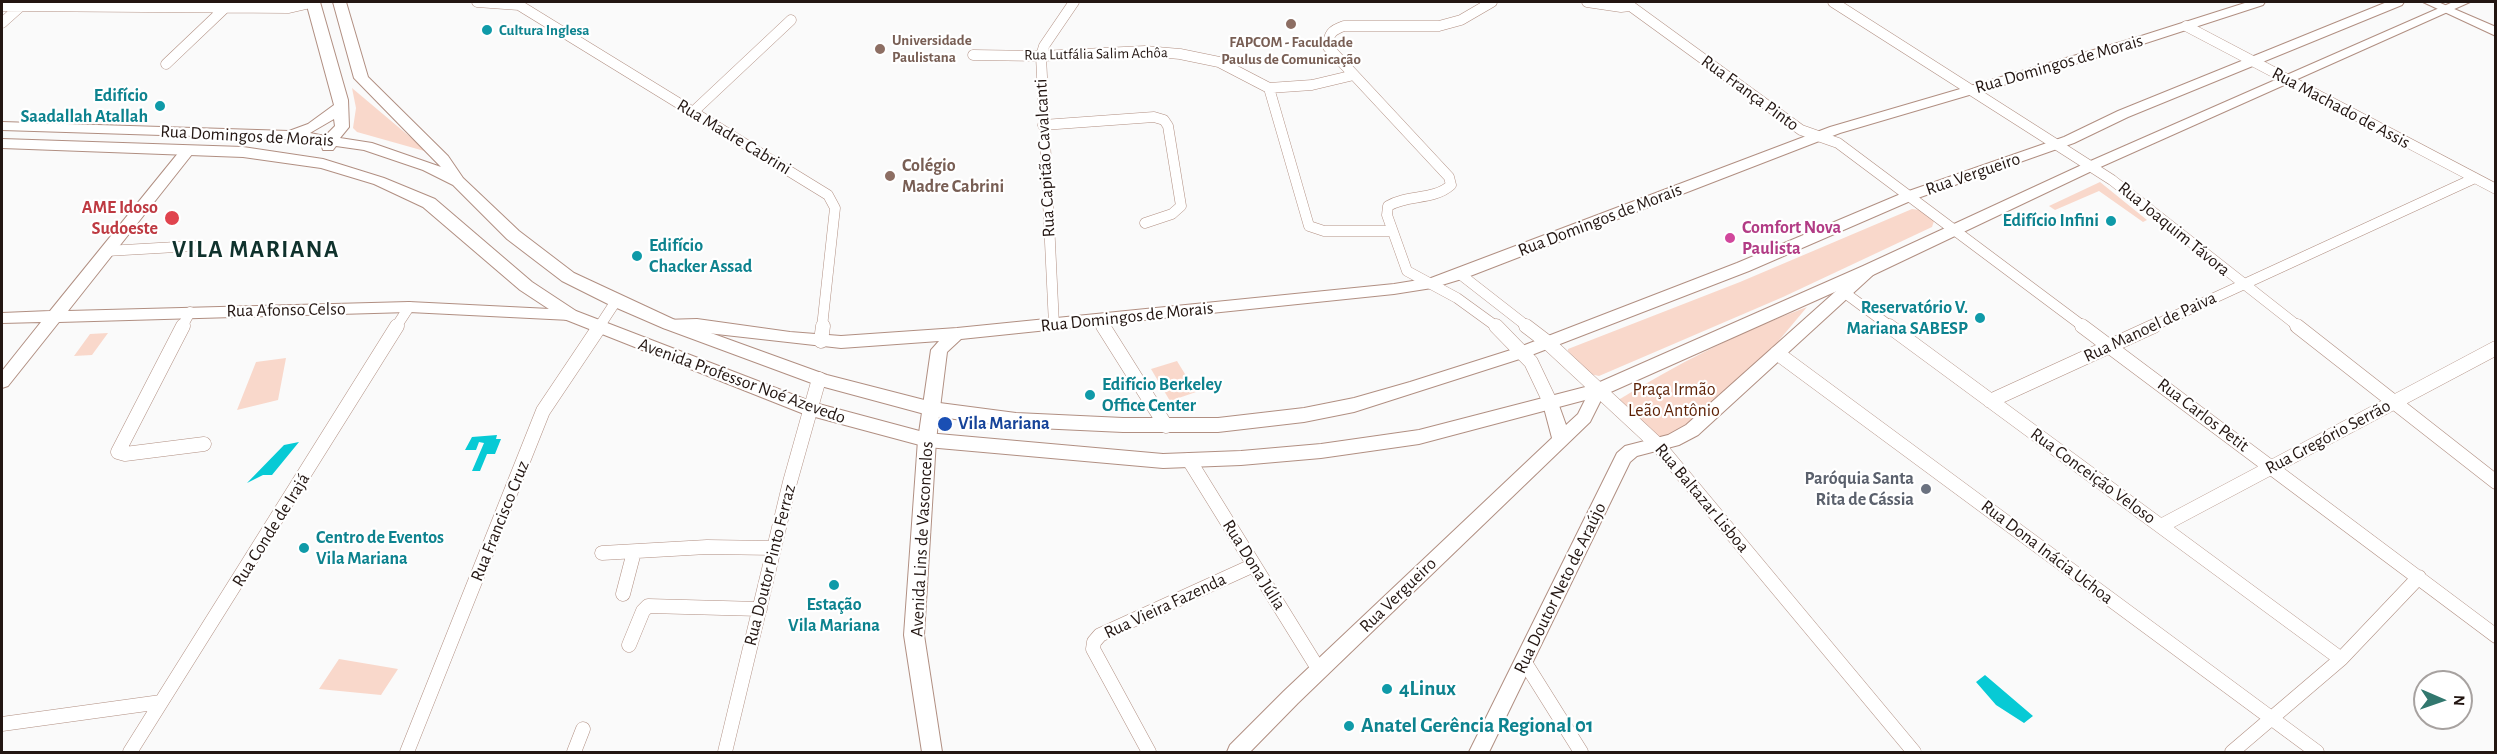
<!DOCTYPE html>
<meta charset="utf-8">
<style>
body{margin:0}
#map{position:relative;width:2497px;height:754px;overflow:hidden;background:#fafafa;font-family:"Alegreya Sans",sans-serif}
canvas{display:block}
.frame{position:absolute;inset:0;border:3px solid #231612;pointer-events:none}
.north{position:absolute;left:2413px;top:670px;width:60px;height:60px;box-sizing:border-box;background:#fff;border:2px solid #a7a2a0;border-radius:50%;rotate:92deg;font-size:16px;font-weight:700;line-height:24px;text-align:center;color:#231612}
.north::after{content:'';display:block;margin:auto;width:21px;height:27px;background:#32786f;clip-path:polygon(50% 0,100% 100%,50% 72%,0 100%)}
</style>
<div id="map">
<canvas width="2497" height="754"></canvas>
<div class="frame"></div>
<div class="north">N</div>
</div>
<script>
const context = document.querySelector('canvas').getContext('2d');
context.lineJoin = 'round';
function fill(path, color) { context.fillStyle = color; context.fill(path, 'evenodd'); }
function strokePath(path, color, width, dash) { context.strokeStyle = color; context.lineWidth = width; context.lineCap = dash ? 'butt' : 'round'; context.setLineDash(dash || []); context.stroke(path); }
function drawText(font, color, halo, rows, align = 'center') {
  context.font = font + ' "Alegreya Sans",sans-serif'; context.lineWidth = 4.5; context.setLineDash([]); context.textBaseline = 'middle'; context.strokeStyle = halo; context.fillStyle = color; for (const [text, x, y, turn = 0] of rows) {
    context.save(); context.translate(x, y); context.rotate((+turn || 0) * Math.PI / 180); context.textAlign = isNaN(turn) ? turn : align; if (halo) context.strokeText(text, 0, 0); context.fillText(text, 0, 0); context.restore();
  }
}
fill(new Path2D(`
 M 352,88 L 428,152 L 357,132 L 353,128 L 356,108 Z
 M 2100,182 L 2147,220 L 2143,222 L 2099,191 L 2055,210 L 2049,206 Z
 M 1912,209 L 1920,210 L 1934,221 L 1932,227 L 1783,297 L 1599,376 L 1590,374 L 1568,351 L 1568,349 L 1740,282 Z
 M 1807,307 L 1760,363 L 1682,430 L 1659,439 L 1615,402 C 1677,364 1739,332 1807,307 Z
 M 108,333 L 92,355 L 74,356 L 90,334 Z
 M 286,358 L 278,400 L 237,410 L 256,362 Z
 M 1177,361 L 1196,392 L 1170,401 L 1151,369 Z
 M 339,659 L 398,669 L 381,695 L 319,689 Z`), '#f9d8cb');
fill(new Path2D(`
 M 497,435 L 496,439 L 501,439 L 495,454 L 487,454 L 480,471 L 472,471 L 484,443 L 479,442 L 476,450 L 465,450 L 472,437 Z
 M 299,442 L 272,475 L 263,475 L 247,483 L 284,445 Z
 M 1985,675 L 2033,716 L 2024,723 L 1996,705 L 1976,682 Z`), '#07cad5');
const streetFar1 = new Path2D(`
 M 477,2 L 519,5
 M 514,2 L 828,195 L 835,208 L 822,327
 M 1492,2 L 1461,20 L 1439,26 L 1344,26 C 1332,30 1328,34 1328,47 L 1449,177 L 1451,185 C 1433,201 1408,194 1388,206 L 1387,215 L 1407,271 L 1457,298 L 1497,327
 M 1587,2 L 1621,7 L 1630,6
 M 1625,2 L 1801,130 L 1838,143 L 2084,327
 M 1833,2 L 2112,180 L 2299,327
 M 2,6 L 289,8 L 315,2
 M 2,23 L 21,6
 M 2186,26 L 2496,189
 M 973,55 L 1041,56 L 1145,51 L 1180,54 L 1219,62 L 1269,88 L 1312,85 L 1354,75
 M 166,64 L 226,7
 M 1269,88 L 1309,226 L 1324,231 L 1392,231
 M 693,112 L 791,20
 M 1043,125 L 1154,117 L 1164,120 L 1168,126 L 1181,206 L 1172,214 L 1145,223
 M 106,251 L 194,246
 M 1460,274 L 1528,327
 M 1845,293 L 1891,327
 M 1099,320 L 1104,327
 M 1054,325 L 1041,56 L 1044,46 L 1074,2
 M 182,327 L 190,312
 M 396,327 L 409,307
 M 599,327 L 616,301
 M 2151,327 L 2475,178`);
const street = new Path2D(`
 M 183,326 L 118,452 L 125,454 L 204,444
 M 1103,326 L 1166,426
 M 1496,326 L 1531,362 L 1551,404
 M 1526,326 L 1547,342 L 1658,445 L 1914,752
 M 1889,326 L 2341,659
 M 2082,326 L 2496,636
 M 2297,326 L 2496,482
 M 821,341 L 823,326
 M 1777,353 L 2317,752
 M 1990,401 L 2154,326
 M 1189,460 L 1319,670
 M 2161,526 L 2496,348
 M 602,553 L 707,547 L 774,548
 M 623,594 L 634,552
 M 629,645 L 643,611 L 648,606 L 760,609
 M 1524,661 L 1581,752
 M 2,724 L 161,702
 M 130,752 L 397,326
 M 407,752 L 543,411 L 600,326
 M 574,752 L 583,729
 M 725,752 L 790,482 L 819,379
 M 1149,752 L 1093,649 L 1094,642 L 1100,635 L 1254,565
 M 2232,752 L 2341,659 L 2419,577`);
const secondary = new Path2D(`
 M 2248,2 L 2265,2 L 2263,5 L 2146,43 L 1840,133 L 1465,278 L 1432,288 L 1394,294 L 961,339 L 947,352 L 936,440 L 924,635 L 942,752 L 922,752 L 904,635 L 918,440 L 931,350 L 939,341 L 841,348 L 663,328 L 661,324 L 663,320 L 697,319 L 790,332 L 841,336 L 957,328 L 1394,284 L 1431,278 L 1830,127 L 2138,37 Z
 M 2423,2 L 2438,2 L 2496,27 L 2496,36 Z
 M 188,146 L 193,147 L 195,150 L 193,153 L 68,311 L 409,302 L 570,310 L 576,311 L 578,315 L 576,319 L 570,320 L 409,312 L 59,322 L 8,386 L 2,388 L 2,371 L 41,322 L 2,323 L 2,313 L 50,311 L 183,147 Z
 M 1869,265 L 1877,270 L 1874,274 L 1698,435 L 1679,445 L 1637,456 L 1630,462 L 1489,752 L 1469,752 L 1617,453 L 1625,446 L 1668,435 L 1686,425 L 1864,266 Z
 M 1598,384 L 1604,386 L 1606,390 L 1590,422 L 1298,703 L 1250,752 L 1227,752 L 1230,745 L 1284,691 L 1552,438 L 1543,404 L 1545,400 L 1551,398 L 1557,400 L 1566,425 L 1578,414 L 1592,386 Z`);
const primary = new Path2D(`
 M 306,2 L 320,2 L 348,100 L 349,127 L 340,138 L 372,143 L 441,167 L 354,78 L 333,2 L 346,2 L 368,77 L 448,156 L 463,178 L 519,231 L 574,273 L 675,320 L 827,375 L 932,402 L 1016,413 L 1123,418 L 1218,418 L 1304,408 L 1354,398 L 1410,382 L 1517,348 L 1737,263 L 1903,193 L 2064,137 L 2118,111 L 2387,2 L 2404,2 L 2402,5 L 2128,117 L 2074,143 L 1915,199 L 1749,271 L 1529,356 L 1354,412 L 1304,422 L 1218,432 L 1123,432 L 1016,427 L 932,416 L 817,385 L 663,328 L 610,305 L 562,281 L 507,239 L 453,185 L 423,170 L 364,150 L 336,146 L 333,150 L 323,150 L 321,144 L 289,139 L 2,130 L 2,122 L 289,131 L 308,124 L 334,105 ZM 334,119 L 335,126 L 325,136 L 310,133 Z
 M 2453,2 L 2470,2 L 2096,169 L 1875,274 L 1604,395 L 1419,444 L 1321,458 L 1241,465 L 1163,468 L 927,447 L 804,414 L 564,319 L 520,290 L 423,207 L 374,184 L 321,168 L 243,157 L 2,148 L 2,139 L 243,147 L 323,159 L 384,178 L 435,199 L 532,282 L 576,311 L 815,403 L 927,433 L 1163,454 L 1241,451 L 1321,444 L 1419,430 L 1593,385 L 1863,266 L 2086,163 Z`);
strokePath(streetFar1, '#b18f82', 11);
strokePath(street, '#b18f82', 15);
strokePath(secondary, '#b18f82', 2);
strokePath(primary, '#b18f82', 2);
strokePath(streetFar1, '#fff', 10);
strokePath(street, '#fff', 14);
fill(secondary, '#fff');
fill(primary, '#fff');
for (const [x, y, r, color] of [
 [1291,24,6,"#8d6e63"],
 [487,30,6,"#0f9aa8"],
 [880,49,6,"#8d6e63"],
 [160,106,6,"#0f9aa8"],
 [890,176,6,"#8d6e63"],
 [172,218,8,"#e0444e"],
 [2111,221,6,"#0f9aa8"],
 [1730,238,6,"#d1479c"],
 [637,256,6,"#0f9aa8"],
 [1980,318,6,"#0f9aa8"],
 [1090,395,6,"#0f9aa8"],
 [945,424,8,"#1a4fb4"],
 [1926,489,6,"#6b7280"],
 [304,548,6,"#0f9aa8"],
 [834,585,6,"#0f9aa8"],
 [1387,689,6,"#0f9aa8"],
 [1349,726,6,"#0f9aa8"]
]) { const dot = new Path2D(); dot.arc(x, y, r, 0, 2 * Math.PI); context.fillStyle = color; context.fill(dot); strokePath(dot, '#fff', 2); }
drawText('bold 15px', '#0d838f', '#fff', [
 ["Cultura Inglesa",499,30]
], 'left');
drawText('bold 15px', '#785e54', '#fff', [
 ["Universidade",892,40],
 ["Paulistana",892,57],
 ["FAPCOM - Faculdade",1291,42,"center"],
 ["Paulus de Comunicação",1291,59,"center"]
], 'left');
drawText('15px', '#231612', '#fff', [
 ["Rua Lutfália Salim Achôa",1096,54,-1]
]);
drawText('18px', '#231612', '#fff', [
 ["Rua Domingos de Morais",2059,64,-16],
 ["Rua França Pinto",1750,93,36],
 ["Rua Machado de Assis",2341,108,28],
 ["Rua Domingos de Morais",247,136,3],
 ["Rua Madre Cabrini",734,137,31],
 ["Rua Capitão Cavalcanti",1045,158,-93],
 ["Rua Vergueiro",1973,174,-19],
 ["Rua Domingos de Morais",1600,220,-21],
 ["Rua Joaquim Távora",2174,229,39],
 ["Rua Afonso Celso",286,310,-1],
 ["Rua Domingos de Morais",1127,317,-6],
 ["Rua Manoel de Paiva",2150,327,-25],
 ["Avenida Professor Noé Azevedo",742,381,20],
 ["Rua Carlos Petit",2203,415,37],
 ["Rua Gregório Serrão",2328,437,-28],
 ["Rua Conceição Veloso",2093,476,36],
 ["Rua Baltazar Lisboa",1702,498,50],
 ["Rua Francisco Cruz",500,521,-68],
 ["Rua Conde de Irajá",271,530,-58],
 ["Avenida Lins de Vasconcelos",922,539,-87],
 ["Rua Dona Inácia Uchoa",2047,552,37],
 ["Rua Doutor Pinto Ferraz",770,565,-76],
 ["Rua Dona Júlia",1254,565,58],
 ["Rua Doutor Neto de Araújo",1560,588,-64],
 ["Rua Vergueiro",1398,595,-44],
 ["Rua Vieira Fazenda",1165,606,-25]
]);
drawText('bold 18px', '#0d838f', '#fff', [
 ["Edifício",148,96],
 ["Saadallah Atallah",148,117],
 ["Edifício Infini",2099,221],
 ["Edifício",649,246,"left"],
 ["Chacker Assad",649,267,"left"],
 ["Reservatório V.",1968,308],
 ["Mariana SABESP",1968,329],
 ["Edifício Berkeley",1102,385,"left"],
 ["Office Center",1102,406,"left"],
 ["Centro de Eventos",316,538,"left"],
 ["Vila Mariana",316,559,"left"],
 ["Estação",834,605,"center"],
 ["Vila Mariana",834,626,"center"]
], 'right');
drawText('bold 18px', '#785e54', '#fff', [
 ["Colégio",902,166],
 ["Madre Cabrini",902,187]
], 'left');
drawText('bold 18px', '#be3a42', '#fff', [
 ["AME Idoso",158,208],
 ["Sudoeste",158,229]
], 'right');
drawText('bold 18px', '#b23c85', '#fff', [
 ["Comfort Nova",1742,228],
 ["Paulista",1742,249]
], 'left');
drawText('18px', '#5b1f03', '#fff', [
 ["Praça Irmão",1674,390],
 ["Leão Antônio",1674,411]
]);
drawText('bold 18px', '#164399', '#fff', [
 ["Vila Mariana",958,424]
], 'left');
drawText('bold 18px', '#5b616d', '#fff', [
 ["Paróquia Santa",1914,479],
 ["Rita de Cássia",1914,500]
], 'right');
drawText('bold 21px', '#0d838f', '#fff', [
 ["4Linux",1399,689],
 ["Anatel Gerência Regional 01",1361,726]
], 'left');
context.letterSpacing = '1.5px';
drawText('bold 24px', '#10322d', '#fff', [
 ["VILA MARIANA",256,250]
]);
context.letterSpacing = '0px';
</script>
